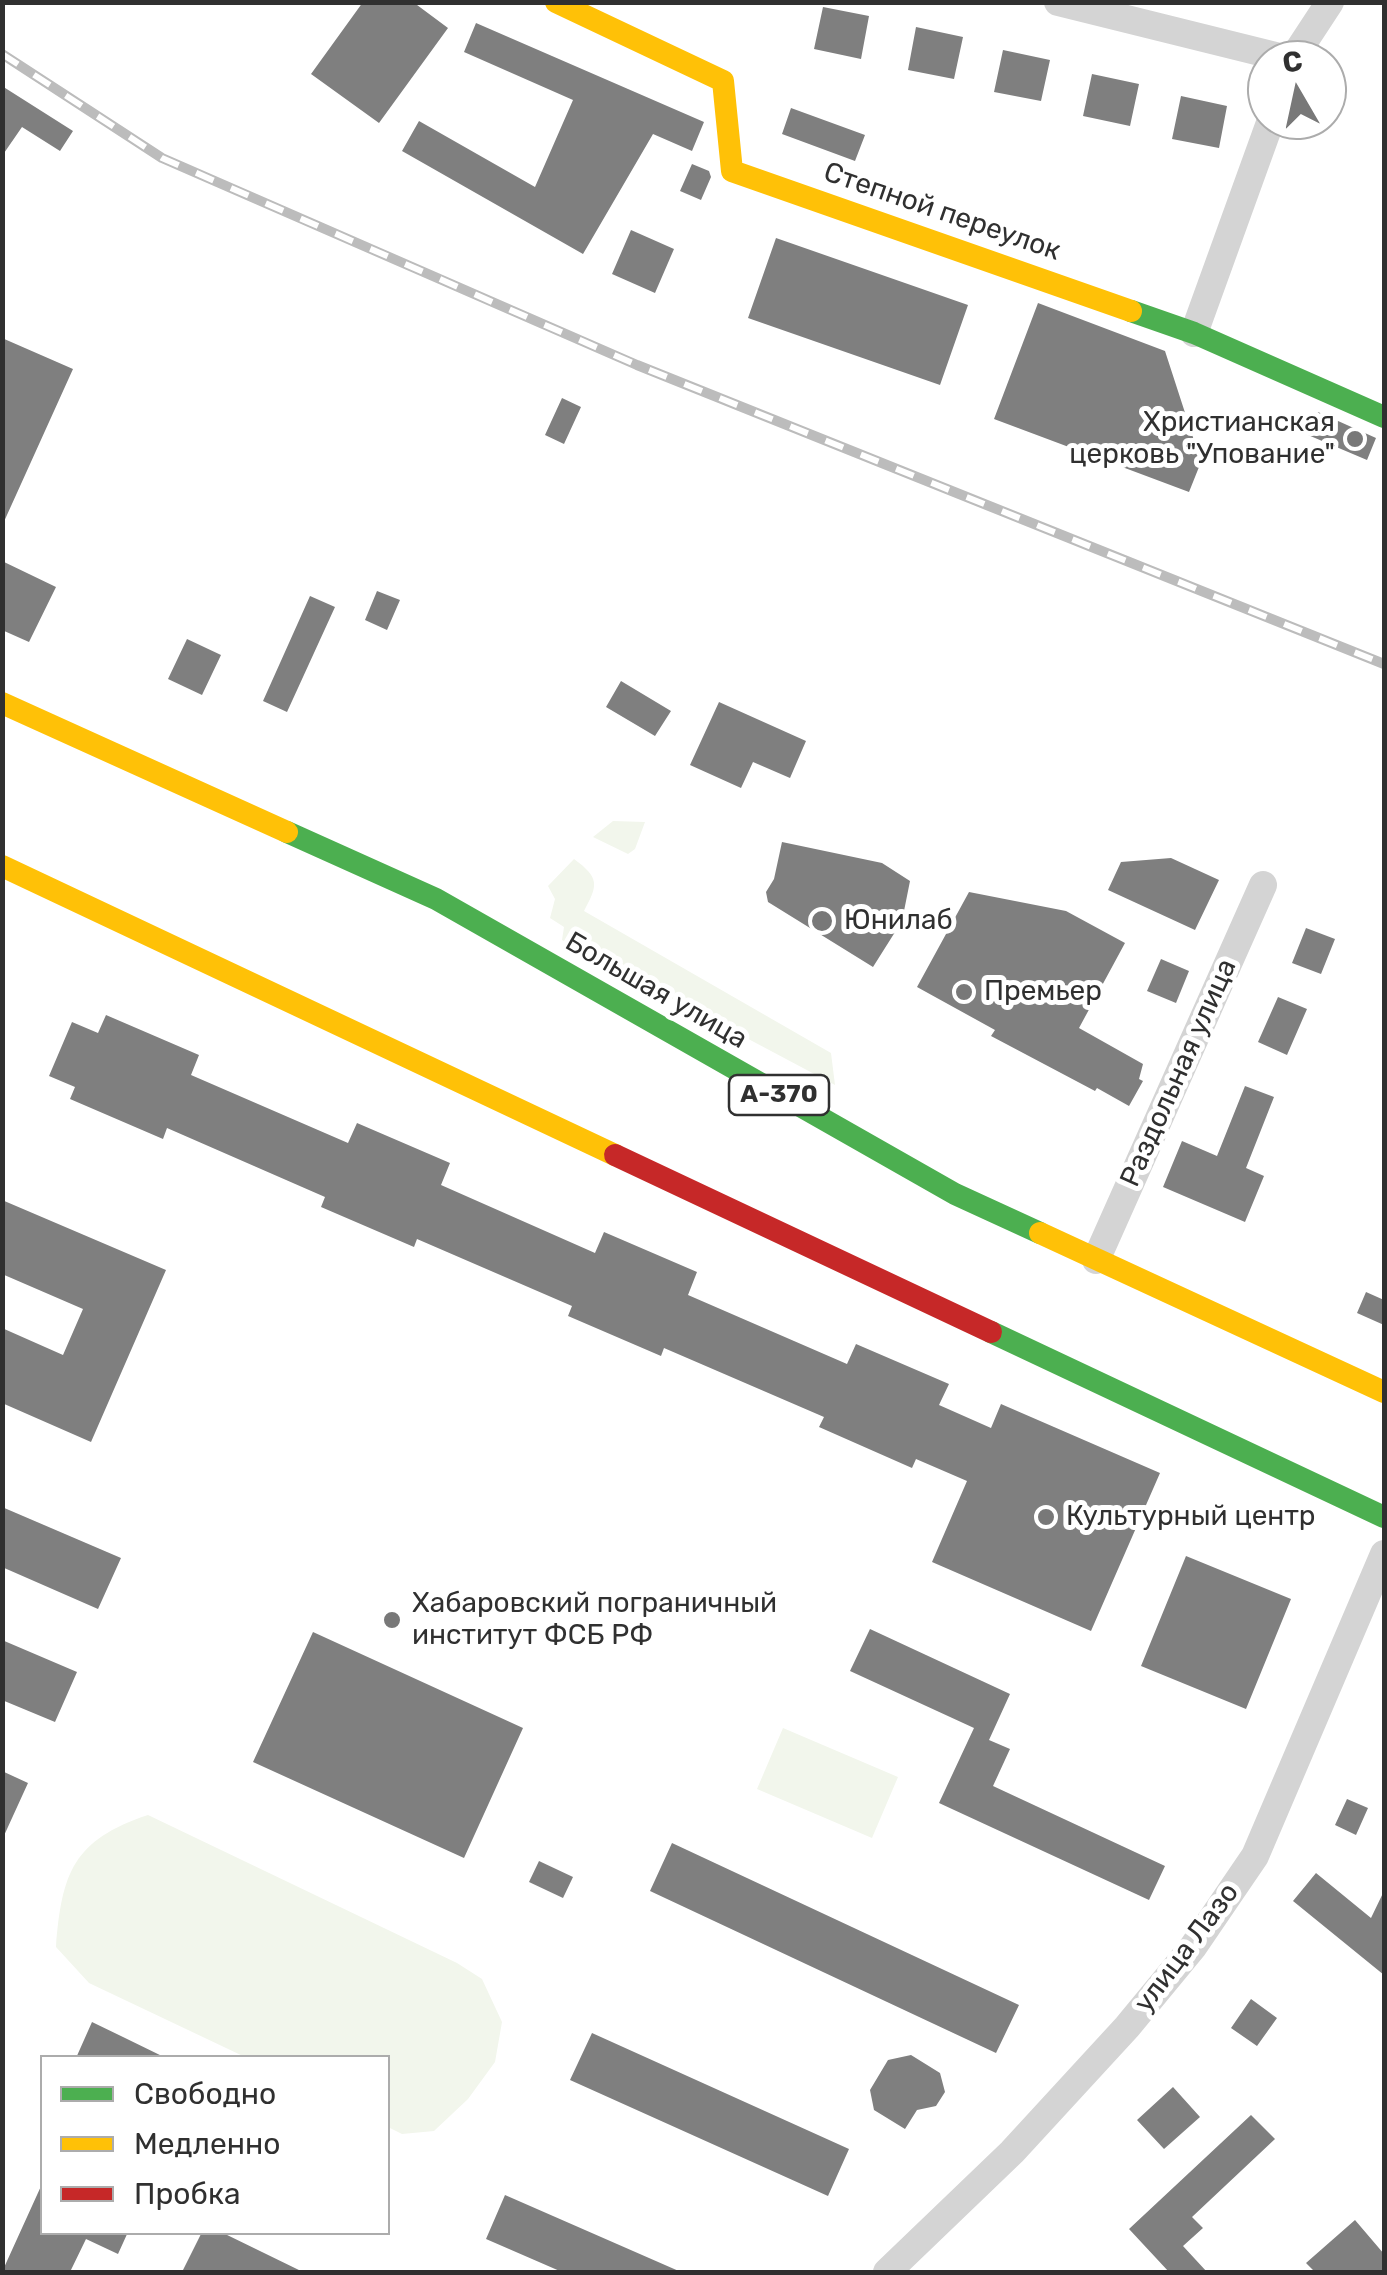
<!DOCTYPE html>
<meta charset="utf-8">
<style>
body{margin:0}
#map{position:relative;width:1387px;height:2275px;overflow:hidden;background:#fff;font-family:Rubik,sans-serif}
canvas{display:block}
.frame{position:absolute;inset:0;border:5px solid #303030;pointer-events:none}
.legend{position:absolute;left:40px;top:2055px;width:350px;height:180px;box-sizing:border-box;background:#fff;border:2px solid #acacac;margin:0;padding:12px 18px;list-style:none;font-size:30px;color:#303030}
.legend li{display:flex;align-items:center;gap:20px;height:50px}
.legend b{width:50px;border:2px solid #acacac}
.north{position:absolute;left:1247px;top:40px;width:100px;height:100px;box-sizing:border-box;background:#fff;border:2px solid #acacac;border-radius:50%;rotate:351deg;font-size:28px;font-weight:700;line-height:40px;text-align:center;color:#303030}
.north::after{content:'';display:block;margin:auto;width:35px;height:45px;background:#787878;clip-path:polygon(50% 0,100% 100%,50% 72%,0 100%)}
</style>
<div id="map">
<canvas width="1387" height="2275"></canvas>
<div class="frame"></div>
<ul class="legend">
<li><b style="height:12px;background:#4caf50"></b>Свободно</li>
<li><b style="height:12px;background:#ffc107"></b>Медленно</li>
<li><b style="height:12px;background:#c62828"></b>Пробка</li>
</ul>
<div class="north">С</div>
</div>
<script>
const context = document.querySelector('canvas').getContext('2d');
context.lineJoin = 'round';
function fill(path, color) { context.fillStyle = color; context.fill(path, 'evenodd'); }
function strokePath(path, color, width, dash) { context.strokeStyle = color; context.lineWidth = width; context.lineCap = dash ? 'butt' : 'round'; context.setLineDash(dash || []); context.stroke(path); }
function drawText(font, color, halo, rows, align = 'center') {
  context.font = font + ' Rubik,sans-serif'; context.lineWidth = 10; context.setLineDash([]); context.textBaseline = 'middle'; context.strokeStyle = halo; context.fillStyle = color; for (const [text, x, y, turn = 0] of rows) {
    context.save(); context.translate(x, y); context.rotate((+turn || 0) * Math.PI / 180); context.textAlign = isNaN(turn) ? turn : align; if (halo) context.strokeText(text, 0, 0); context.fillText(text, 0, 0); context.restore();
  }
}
fill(new Path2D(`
 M 613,821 L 645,822 L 635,849 L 628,854 L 593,837 Z
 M 574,859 C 600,878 598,885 584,911 L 831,1053 L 835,1085 L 562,940 L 564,927 L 550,918 L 555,899 L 548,886 Z
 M 783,1728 L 898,1777 L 872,1838 L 757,1789 Z
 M 148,1815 L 457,1963 L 482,1979 L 502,2022 L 495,2062 L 468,2099 L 434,2131 L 402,2134 L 388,2127 L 388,2058 L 245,2057 L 89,1983 L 56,1947 C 62,1873 73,1840 148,1815 Z`), '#f2f6ec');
fill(new Path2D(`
 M 363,2 L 413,2 L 448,28 L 379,123 L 311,74 Z
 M 823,7 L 869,16 L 861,59 L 814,49 Z
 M 476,23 L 704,122 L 692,151 L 653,134 L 583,254 L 402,151 L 419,121 L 535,187 L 573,100 L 464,52 Z
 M 916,27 L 963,37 L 954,79 L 908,70 Z
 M 1003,50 L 1050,60 L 1041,101 L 994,92 Z
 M 1092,74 L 1139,84 L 1130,126 L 1083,116 Z
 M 2,86 L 73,131 L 60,151 L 22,127 L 2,156 Z
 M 1181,96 L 1227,106 L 1219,148 L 1172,139 Z
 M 791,108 L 865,135 L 855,161 L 782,134 Z
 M 692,164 L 709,171 L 711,177 L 701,200 L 680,191 Z
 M 631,230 L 674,249 L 655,293 L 612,274 Z
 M 776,238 L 968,305 L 940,385 L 748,318 Z
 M 1038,303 L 1165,351 L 1201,462 L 1189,492 L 994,419 Z
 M 2,338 L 73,369 L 2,526 Z
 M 562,398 L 581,407 L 564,444 L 545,435 Z
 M 1318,412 L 1376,438 L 1367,460 L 1308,435 Z
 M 2,561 L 56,587 L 29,642 L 2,630 Z
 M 377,591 L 400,600 L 387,630 L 365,620 Z
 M 310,596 L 335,607 L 287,712 L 263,701 Z
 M 187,639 L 221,655 L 202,695 L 168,679 Z
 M 621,681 L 671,711 L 655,736 L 606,707 Z
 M 719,702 L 806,741 L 790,778 L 753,762 L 741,788 L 690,765 Z
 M 782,842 L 882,863 L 910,881 L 902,921 L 873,967 L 768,902 L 766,892 L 774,879 Z
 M 1171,858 L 1219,880 L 1195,930 L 1108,890 L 1121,862 Z
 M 969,892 L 1066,911 L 1125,943 L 1079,1028 L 1143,1064 L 1139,1079 L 1143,1081 L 1129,1106 L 1097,1088 L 1095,1091 L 991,1036 L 995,1030 L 917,987 Z
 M 1306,928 L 1335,939 L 1321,974 L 1292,963 Z
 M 1161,959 L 1189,971 L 1176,1003 L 1147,991 Z
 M 1278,997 L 1307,1009 L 1287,1055 L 1258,1042 Z
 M 106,1015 L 199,1055 L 191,1075 L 348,1143 L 357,1123 L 450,1163 L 441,1185 L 595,1253 L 604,1232 L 697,1272 L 688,1295 L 847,1364 L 856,1344 L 949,1384 L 939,1405 L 991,1428 L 1001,1404 L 1160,1473 L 1091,1631 L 932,1562 L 967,1481 L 916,1459 L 912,1468 L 819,1427 L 824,1417 L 664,1348 L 661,1356 L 568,1316 L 572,1306 L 417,1239 L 414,1247 L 321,1207 L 325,1197 L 167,1128 L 163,1139 L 70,1099 L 75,1087 L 49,1076 L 72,1022 L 98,1033 Z
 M 1245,1086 L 1274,1097 L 1246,1168 L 1264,1176 L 1245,1222 L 1163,1187 L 1182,1141 L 1217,1156 Z
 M 2,1200 L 166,1270 L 91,1442 L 2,1403 L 2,1328 L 63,1355 L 83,1309 L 2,1274 Z
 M 1366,1292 L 1384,1300 L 1384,1325 L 1357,1313 Z
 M 2,1507 L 121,1558 L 98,1609 L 2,1567 Z
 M 1186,1556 L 1291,1599 L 1246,1709 L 1141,1666 Z
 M 870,1629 L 1010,1694 L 989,1740 L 1010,1749 L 993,1786 L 1165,1866 L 1149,1900 L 939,1803 L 974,1728 L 850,1671 Z
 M 313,1632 L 523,1728 L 464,1858 L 253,1762 Z
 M 2,1640 L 77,1672 L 55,1722 L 2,1700 Z
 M 2,1771 L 28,1783 L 2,1840 Z
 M 1347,1799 L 1368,1808 L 1356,1835 L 1335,1825 Z
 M 672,1843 L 1019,2005 L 996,2053 L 650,1891 Z
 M 539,1861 L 573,1877 L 563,1898 L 529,1882 Z
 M 1316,1873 L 1371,1918 L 1384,1891 L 1384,1975 L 1293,1901 Z
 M 1251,1999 L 1277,2018 L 1257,2046 L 1231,2028 Z
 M 92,2022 L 123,2037 L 166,2058 L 76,2058 Z
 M 592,2033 L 849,2149 L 828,2196 L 570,2080 Z
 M 911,2055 L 940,2073 L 945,2092 L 936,2106 L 917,2110 L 905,2129 L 874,2110 L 870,2090 L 888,2060 Z
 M 1173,2087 L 1200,2117 L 1164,2149 L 1137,2120 Z
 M 1251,2115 L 1275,2139 L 1192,2217 L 1203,2228 L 1183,2246 L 1207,2272 L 1169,2272 L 1129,2229 Z
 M 42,2184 L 42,2232 L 128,2232 L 118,2254 L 86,2239 L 70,2272 L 2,2272 Z
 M 505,2195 L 681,2272 L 562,2272 L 486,2239 Z
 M 1355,2220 L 1384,2254 L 1384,2272 L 1315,2272 L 1306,2263 Z
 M 202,2232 L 221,2232 L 303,2272 L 182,2272 Z`), '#7f7f7f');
strokePath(new Path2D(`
 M 1058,2 L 1292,60
 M 1292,60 L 1330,2
 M 1194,333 L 1271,120
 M 1096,1260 L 1263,885
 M 887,2272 L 1012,2152 L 1127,2027 L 1193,1947 L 1255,1856 L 1384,1554`), '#d4d4d4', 28);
strokePath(new Path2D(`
 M 1131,311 L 1194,333 L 1384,417
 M 287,832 L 436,899 L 955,1194 L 1040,1233
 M 991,1332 L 1384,1517`), '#4caf50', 22);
strokePath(new Path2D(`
 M 556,2 L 723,81 L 732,171 L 1131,311
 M 2,703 L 287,832
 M 2,866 L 615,1155
 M 1040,1233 L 1384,1392`), '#ffc107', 22);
strokePath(new Path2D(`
 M 615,1155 L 991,1332`), '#c62828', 22);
const rail = new Path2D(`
 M 2,54 L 162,158 L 637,365 L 1384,664`);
strokePath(rail, '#bcbcbc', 10);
strokePath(rail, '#fff', 6, [19]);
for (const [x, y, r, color] of [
 [1355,439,10,"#787878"],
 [822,921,12,"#787878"],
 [964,992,10,"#787878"],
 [1046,1517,10,"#787878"],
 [392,1620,10,"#787878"]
]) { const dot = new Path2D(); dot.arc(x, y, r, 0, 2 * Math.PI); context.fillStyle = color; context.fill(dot); strokePath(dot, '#fff', 4); }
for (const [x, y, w] of [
 [779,1095,100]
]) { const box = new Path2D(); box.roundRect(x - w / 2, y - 20, w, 40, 8); context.fillStyle = '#fff'; context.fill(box); strokePath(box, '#303030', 2.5); }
drawText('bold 25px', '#303030', null, [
 ["А-370",779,1095]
]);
drawText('28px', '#303030', '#fff', [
 ["Степной переулок",942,212,19],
 ["Большая улица",656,991,30],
 ["Раздольная улица",1179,1073,-66],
 ["улица Лазо",1187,1948,-53]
]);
drawText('28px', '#303030', '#fff', [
 ["Христианская",1335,423,"right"],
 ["церковь \"Упование\"",1335,455,"right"],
 ["Юнилаб",844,921],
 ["Премьер",984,992],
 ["Культурный центр",1066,1517],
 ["Хабаровский пограничный",412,1604],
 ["институт ФСБ РФ",412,1636]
], 'left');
</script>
